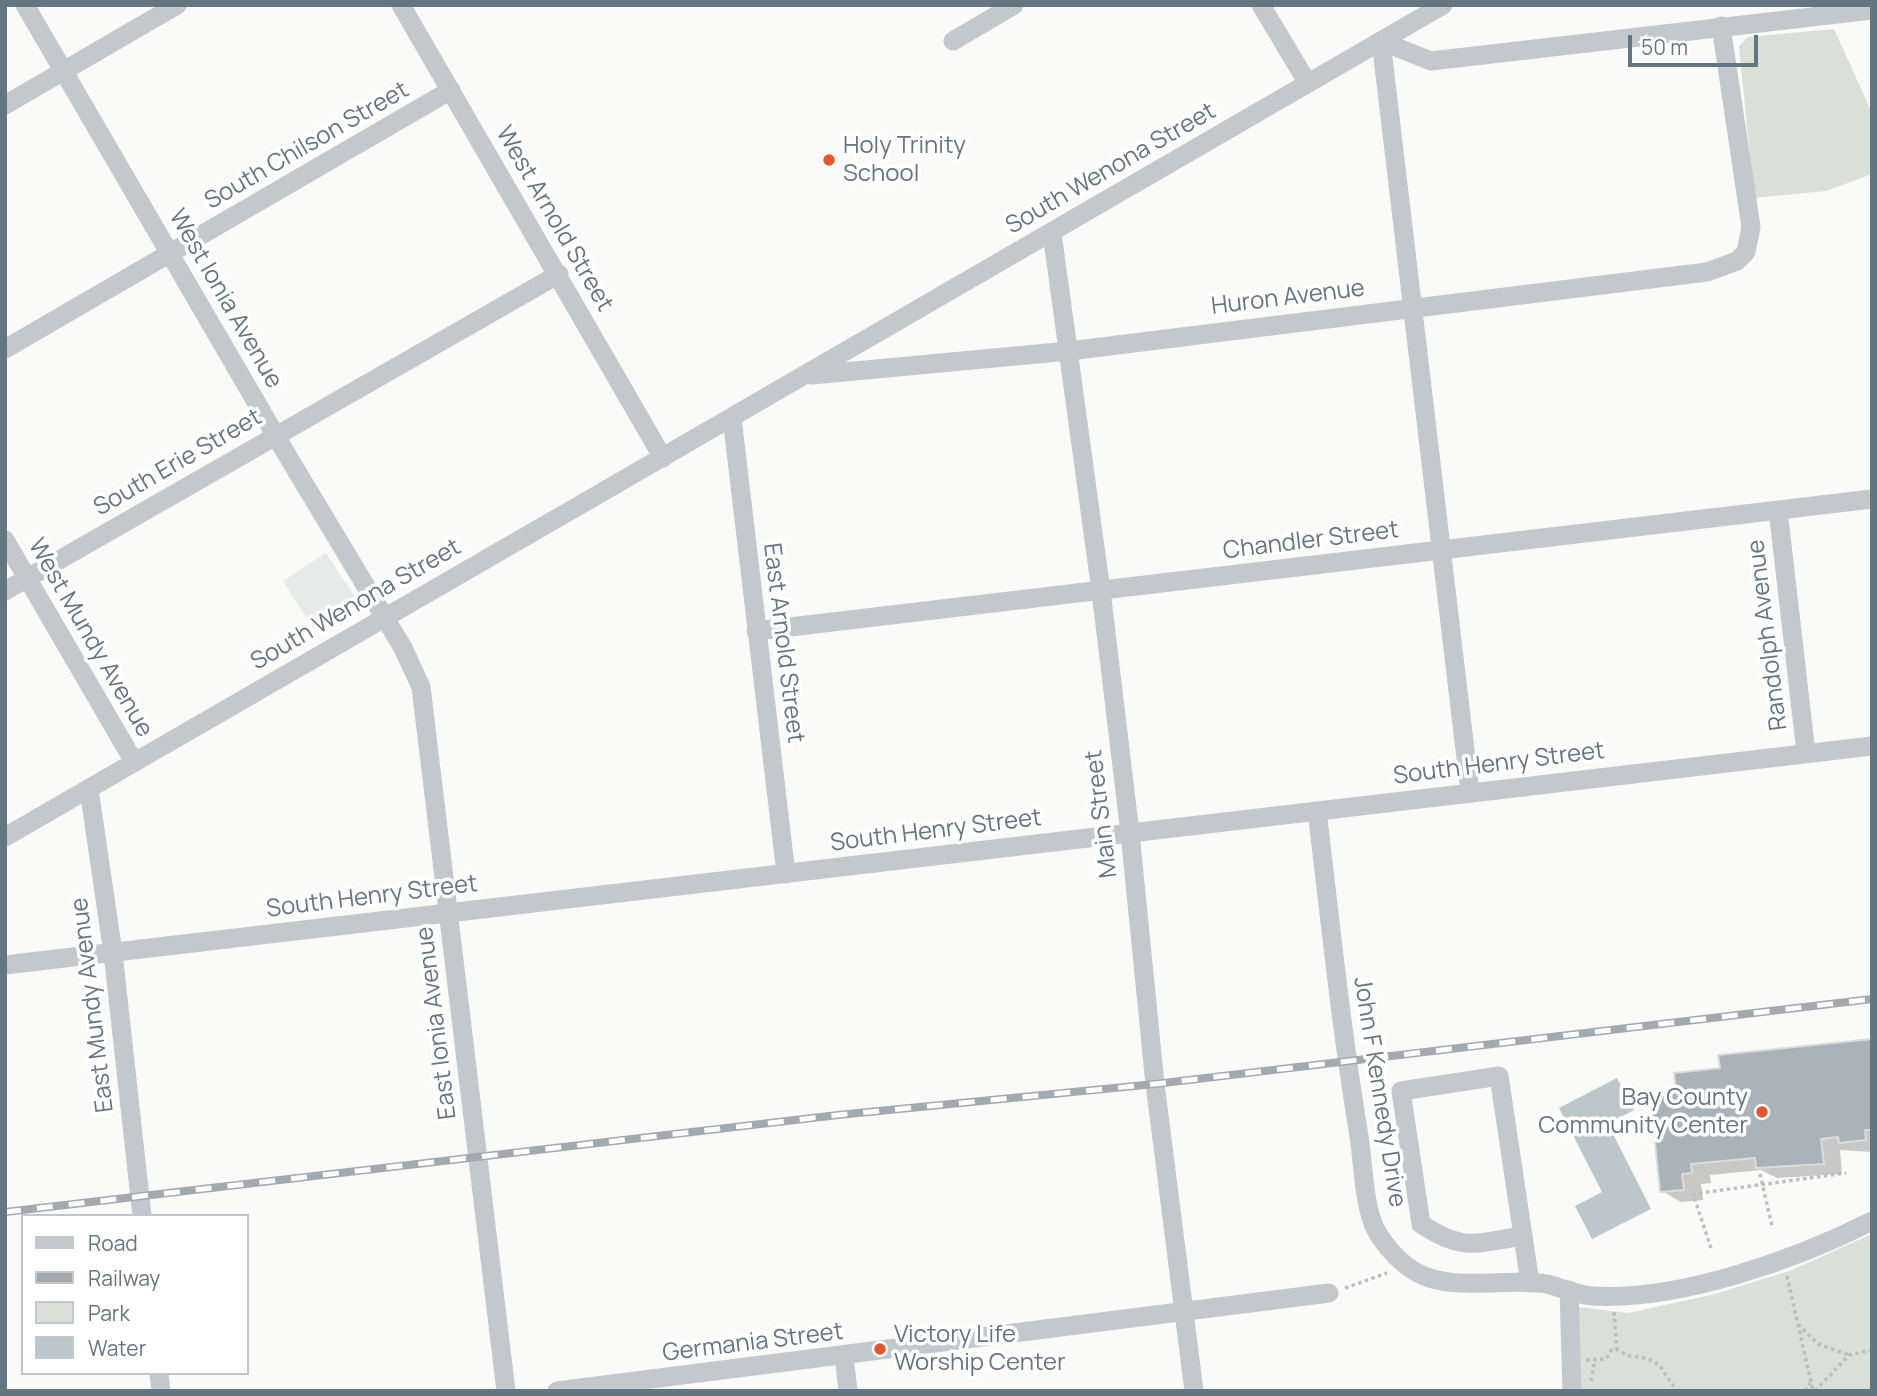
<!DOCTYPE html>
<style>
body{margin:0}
#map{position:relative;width:1877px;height:1396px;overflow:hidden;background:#fafaf8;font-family:Manrope,sans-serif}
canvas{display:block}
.frame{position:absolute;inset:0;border:7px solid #657683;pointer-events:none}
.legend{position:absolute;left:21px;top:1214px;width:228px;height:161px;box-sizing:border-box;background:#fff;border:2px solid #c1c8cd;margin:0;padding:9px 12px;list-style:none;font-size:21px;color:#657683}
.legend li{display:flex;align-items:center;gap:14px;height:35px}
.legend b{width:35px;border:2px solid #c1c8cd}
.scale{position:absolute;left:1628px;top:35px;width:130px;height:32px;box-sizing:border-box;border:4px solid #657683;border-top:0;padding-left:9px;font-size:21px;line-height:24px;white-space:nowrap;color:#657683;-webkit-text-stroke:5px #fff;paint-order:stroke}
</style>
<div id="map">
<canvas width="1877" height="1396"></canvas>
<div class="frame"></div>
<ul class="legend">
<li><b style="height:9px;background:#c3c8cc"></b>Road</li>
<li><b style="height:9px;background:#a2aab0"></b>Railway</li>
<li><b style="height:19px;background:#dadfd7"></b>Park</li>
<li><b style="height:19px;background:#bbc7cb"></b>Water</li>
</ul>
<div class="scale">50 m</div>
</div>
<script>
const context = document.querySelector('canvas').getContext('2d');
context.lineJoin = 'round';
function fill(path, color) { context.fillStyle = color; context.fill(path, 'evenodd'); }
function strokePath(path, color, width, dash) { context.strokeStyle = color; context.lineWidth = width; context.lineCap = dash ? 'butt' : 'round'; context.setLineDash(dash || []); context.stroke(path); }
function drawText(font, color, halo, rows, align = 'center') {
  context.font = font + ' Manrope,sans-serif'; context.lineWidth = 7; context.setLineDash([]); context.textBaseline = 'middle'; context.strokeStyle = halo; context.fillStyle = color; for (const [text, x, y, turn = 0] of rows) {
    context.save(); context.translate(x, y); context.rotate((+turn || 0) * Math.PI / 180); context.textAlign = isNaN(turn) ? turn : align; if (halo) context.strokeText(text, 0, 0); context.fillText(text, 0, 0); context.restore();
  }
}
fill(new Path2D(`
 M 326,553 L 357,600 L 313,628 L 283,581 Z`), '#e8e9e9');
fill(new Path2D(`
 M 1834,29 L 1872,113 L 1872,174 L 1826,191 L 1754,198 L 1739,46 L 1748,37 Z
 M 1872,1234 L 1872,1391 L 1567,1391 L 1562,1305 L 1628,1313 L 1715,1294 L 1792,1270 Z`), '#dadfd7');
fill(new Path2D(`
 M 1617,1078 L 1634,1110 L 1608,1124 L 1651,1209 L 1592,1239 L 1575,1206 L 1602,1192 L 1559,1108 Z`), '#bbc7cb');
fill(new Path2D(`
 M 1872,1041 L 1872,1152 L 1840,1150 L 1842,1174 L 1777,1178 L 1761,1170 L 1710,1175 L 1711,1183 L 1701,1184 L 1703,1200 L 1681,1202 L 1662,1191 L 1721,1070 Z`), '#0003');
const building = new Path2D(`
 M 1872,1039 L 1872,1130 L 1865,1130 L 1866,1140 L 1839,1143 L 1838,1137 L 1821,1139 L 1824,1164 L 1756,1168 L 1755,1158 L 1691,1164 L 1692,1173 L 1682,1174 L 1684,1190 L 1660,1192 L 1650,1093 L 1676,1091 L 1674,1073 L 1720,1068 L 1718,1055 Z`);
fill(building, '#aab3b9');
strokePath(building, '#dcdcda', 2);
strokePath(new Path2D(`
 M 1760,1174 L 1772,1226
 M 1711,1248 L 1693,1194 L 1846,1173
 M 1787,1276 L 1813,1391
 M 1345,1288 L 1387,1273
 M 1614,1312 L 1617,1349
 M 1798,1324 L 1818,1344 L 1849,1355
 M 1586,1360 L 1606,1359 L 1612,1349 C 1621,1349 1624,1356 1632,1356 C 1666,1360 1658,1369 1678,1391
 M 1591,1381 L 1595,1360
 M 1805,1391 L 1810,1383
 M 1815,1391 L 1849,1355 L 1872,1350`), '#bbbfc2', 3.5, [3.5, 3.5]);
strokePath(new Path2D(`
 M 25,5 L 287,455 L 403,648 L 421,687 L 506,1391
 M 401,5 L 663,458
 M 1261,5 L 1307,82
 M 953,41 L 1014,5
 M 1381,41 L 1470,792
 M 1381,41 L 1431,61 L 1872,10
 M 5,105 L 177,5
 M 1052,233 L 1101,591 L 1130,833 L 1155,1084 L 1194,1391
 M 5,349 L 451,90
 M 812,375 L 1069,351 L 1707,272 L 1737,261 L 1746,252 L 1751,227 L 1721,26
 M 732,418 L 786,874
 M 1778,510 L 1806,753
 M 5,540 L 133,760
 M 5,591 L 559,274
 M 756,631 L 1872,499
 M 89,789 L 113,953 L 142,1216
 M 1317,811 C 1330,919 1341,1028 1359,1136 C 1363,1162 1364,1208 1376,1230 C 1384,1245 1401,1264 1416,1272 C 1452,1293 1507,1277 1547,1284 C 1562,1288 1577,1295 1593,1296 C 1679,1301 1795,1260 1872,1221
 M 5,837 C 484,559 965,285 1443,5
 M 5,965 L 1872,746
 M 1523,1236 C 1474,1243 1464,1252 1421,1224 L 1401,1091 L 1499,1076 L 1530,1283
 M 1569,1290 L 1572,1391
 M 844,1356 L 848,1391
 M 159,1373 L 161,1391
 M 557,1391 L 1329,1293`), '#c3c8cc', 19);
const rail = new Path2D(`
 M 5,1212 L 838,1115 L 1155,1084 L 1872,999`);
strokePath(rail, '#a2aab0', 8);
strokePath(rail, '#fff', 5, [16]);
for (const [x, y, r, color] of [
 [829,160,7,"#e4572e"],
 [1762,1112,7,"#e4572e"],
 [880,1349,7,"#e4572e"]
]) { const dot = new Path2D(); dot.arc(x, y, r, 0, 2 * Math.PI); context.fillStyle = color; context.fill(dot); strokePath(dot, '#fff', 2.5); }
drawText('24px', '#657683', '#fff', [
 ["South Chilson Street",307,146,-30],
 ["South Wenona Street",1111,169,-30],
 ["West Arnold Street",554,219,60],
 ["Huron Avenue",1288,298,-7],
 ["West Ionia Avenue",225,299,60],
 ["South Erie Street",178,463,-30],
 ["Chandler Street",1311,541,-7],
 ["South Wenona Street",356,605,-30],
 ["Randolph Avenue",1768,635,-97],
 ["West Mundy Avenue",90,638,60],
 ["East Arnold Street",783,643,83],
 ["South Henry Street",1499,764,-7],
 ["Main Street",1102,814,-97],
 ["South Henry Street",936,831,-7],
 ["South Henry Street",372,897,-7],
 ["East Mundy Avenue",93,1005,-97],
 ["East Ionia Avenue",437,1023,-97],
 ["John F Kennedy Drive",1379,1092,81],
 ["Germania Street",753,1343,-7]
]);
drawText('24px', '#657683', '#fff', [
 ["Holy Trinity",843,146],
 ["School",843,174],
 ["Bay County",1748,1098,"right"],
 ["Community Center",1748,1126,"right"],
 ["Victory Life",894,1335],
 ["Worship Center",894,1363]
], 'left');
</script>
